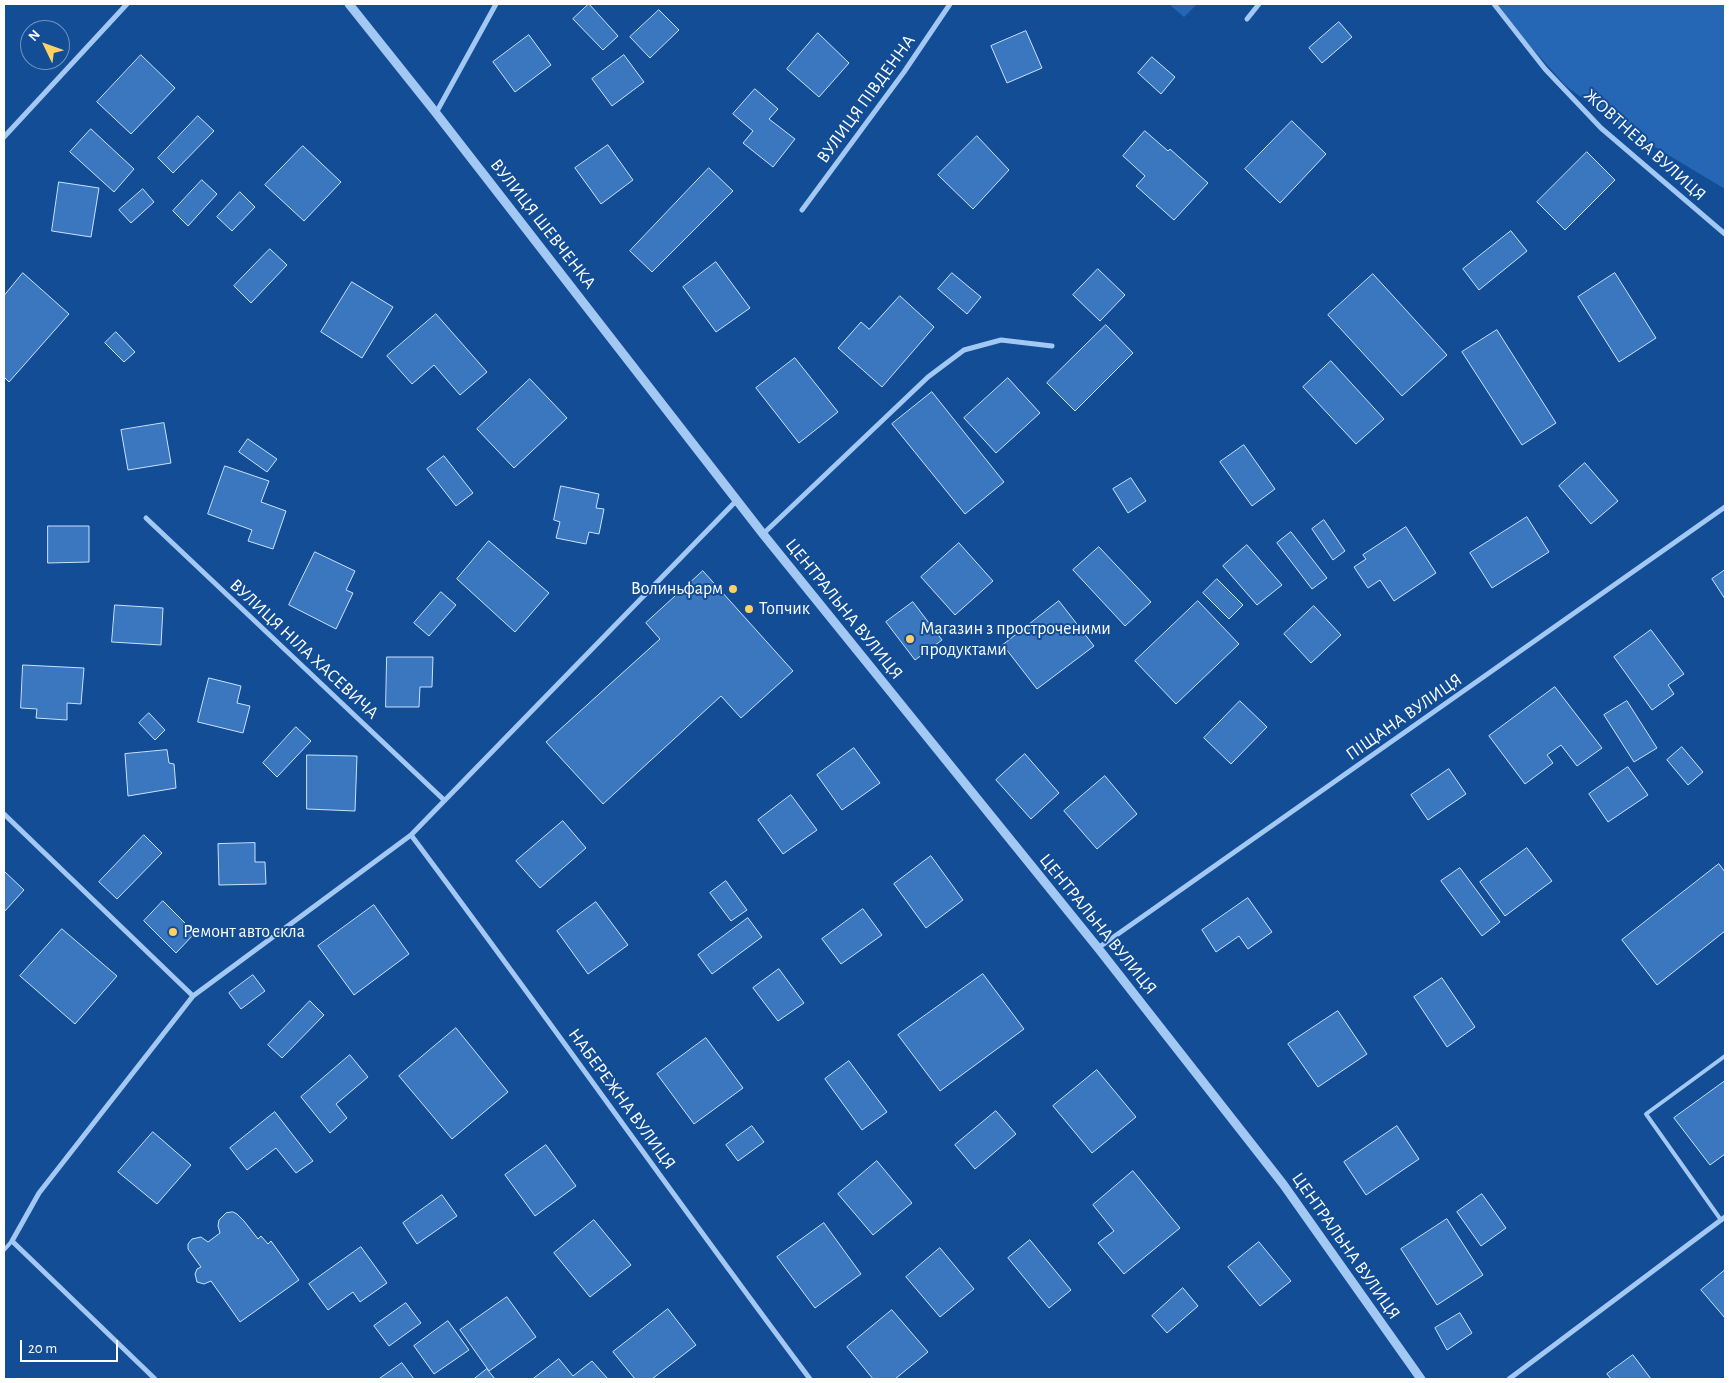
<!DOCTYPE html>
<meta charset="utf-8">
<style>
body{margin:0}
#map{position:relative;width:1729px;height:1383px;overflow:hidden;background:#124d96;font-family:"Alegreya Sans",sans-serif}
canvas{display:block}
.frame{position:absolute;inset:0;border:5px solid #fff;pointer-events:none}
.north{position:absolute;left:20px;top:20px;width:50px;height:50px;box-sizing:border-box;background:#124d96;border:1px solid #7194c0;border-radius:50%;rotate:312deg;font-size:14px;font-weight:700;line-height:20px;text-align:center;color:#fff}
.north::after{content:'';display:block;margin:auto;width:18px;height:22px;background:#ffd064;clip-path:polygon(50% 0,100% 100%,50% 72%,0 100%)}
.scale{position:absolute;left:20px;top:1340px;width:98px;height:22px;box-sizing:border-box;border:2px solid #fff;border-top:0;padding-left:6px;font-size:15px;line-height:18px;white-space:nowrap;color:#fff;-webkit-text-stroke:4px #124d96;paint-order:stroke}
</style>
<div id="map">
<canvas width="1729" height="1383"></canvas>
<div class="frame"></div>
<div class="north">N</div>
<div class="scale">20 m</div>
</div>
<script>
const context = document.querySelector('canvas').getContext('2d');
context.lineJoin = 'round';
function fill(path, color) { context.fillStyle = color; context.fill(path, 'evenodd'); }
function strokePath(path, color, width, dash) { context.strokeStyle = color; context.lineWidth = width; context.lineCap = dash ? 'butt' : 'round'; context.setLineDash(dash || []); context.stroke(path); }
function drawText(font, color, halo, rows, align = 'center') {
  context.font = font + ' "Alegreya Sans",sans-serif'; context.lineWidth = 4; context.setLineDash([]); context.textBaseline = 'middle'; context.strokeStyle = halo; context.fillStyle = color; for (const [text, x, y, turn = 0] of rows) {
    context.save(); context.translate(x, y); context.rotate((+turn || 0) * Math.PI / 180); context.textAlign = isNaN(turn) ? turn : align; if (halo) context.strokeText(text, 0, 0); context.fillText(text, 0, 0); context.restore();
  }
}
fill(new Path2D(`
 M 1169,4 L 1197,4 L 1184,17 Z
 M 1492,4 L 1725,4 L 1725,189 L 1620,126 L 1566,86 Z`), '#2567b5');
const building = new Path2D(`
 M 589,4 L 618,36 L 603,50 L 573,19 Z
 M 659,10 L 679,30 L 650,58 L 630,37 Z
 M 1339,22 L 1352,37 L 1322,63 L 1309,48 Z
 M 1026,31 L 1042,68 L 1007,83 L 991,46 Z
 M 818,33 L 849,63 L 819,97 L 787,69 Z
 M 529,35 L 551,65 L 515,92 L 493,62 Z
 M 141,55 L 175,88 L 131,134 L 97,102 Z
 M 624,55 L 644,82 L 612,106 L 592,79 Z
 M 1152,57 L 1175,77 L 1161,94 L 1138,73 Z
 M 755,89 L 778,109 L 769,119 L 795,139 L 773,167 L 743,143 L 753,131 L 733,114 Z
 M 198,116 L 214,131 L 173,173 L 158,158 Z
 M 1292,121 L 1326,154 L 1280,203 L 1245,169 Z
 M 91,129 L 134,169 L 114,192 L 70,152 Z
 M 1145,131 L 1168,151 L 1170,149 L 1208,183 L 1174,220 L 1136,186 L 1145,176 L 1123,156 Z
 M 977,136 L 1009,170 L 973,209 L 938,175 Z
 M 608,145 L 633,180 L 601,204 L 575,168 Z
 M 303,146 L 341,182 L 304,221 L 265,185 Z
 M 1587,152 L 1615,180 L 1565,230 L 1537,202 Z
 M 709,168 L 733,191 L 652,272 L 630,251 Z
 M 202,180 L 217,194 L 188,226 L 173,211 Z
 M 59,182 L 99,188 L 91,237 L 52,231 Z
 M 143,189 L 154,202 L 131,223 L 119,210 Z
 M 240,192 L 255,207 L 232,231 L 217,217 Z
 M 1511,231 L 1527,251 L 1479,290 L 1463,269 Z
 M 270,249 L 287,265 L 251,303 L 234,286 Z
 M 716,262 L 750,308 L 716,332 L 683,287 Z
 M 1098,269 L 1125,295 L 1100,321 L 1073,295 Z
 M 23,273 L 69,314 L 9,382 L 4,377 L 4,296 Z
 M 952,273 L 981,297 L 967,314 L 938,289 Z
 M 1615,273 L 1656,338 L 1619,362 L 1578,297 Z
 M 1373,274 L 1447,355 L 1402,396 L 1328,315 Z
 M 352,282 L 393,307 L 362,358 L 321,332 Z
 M 900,296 L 934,327 L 882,387 L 838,348 L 861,322 L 869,329 Z
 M 436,314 L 487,372 L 460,395 L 434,365 L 412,384 L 387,356 Z
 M 1106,325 L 1133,353 L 1075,411 L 1047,383 Z
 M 1497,330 L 1556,423 L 1522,445 L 1462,352 Z
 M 116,332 L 135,352 L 124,362 L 105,343 Z
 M 795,358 L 838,412 L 799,443 L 756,388 Z
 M 1331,361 L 1384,419 L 1356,444 L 1303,387 Z
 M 1008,378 L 1040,413 L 996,453 L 964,418 Z
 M 530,379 L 567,418 L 514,468 L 477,429 Z
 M 932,392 L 1004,482 L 965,514 L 892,424 Z
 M 164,423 L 171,463 L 128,470 L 121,430 Z
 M 248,439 L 277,459 L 267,472 L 239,452 Z
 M 1244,445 L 1275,489 L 1252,506 L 1220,462 Z
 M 444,456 L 473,493 L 456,506 L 427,469 Z
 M 1585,463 L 1618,501 L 1591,524 L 1559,486 Z
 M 225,466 L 269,481 L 261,502 L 286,511 L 273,549 L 248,541 L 252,530 L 208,514 Z
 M 1131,478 L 1146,501 L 1128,513 L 1113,489 Z
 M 561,486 L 599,494 L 596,508 L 604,509 L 599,534 L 589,532 L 586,544 L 556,538 L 560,522 L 554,520 Z
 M 1527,517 L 1549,552 L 1492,588 L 1470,553 Z
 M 1324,520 L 1345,551 L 1333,560 L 1312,529 Z
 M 48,526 L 89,526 L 89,562 L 48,563 Z
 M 1406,527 L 1436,573 L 1394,601 L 1380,580 L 1368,588 L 1354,567 L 1366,559 L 1363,555 Z
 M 1291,532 L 1327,578 L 1312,589 L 1277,543 Z
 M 489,541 L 549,593 L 515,632 L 457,579 Z
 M 959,543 L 993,581 L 955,615 L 921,577 Z
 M 1247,545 L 1282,585 L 1257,605 L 1223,566 Z
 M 1099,547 L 1151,602 L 1125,626 L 1073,570 Z
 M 315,552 L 355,571 L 346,590 L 353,593 L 336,629 L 289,605 Z
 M 1725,570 L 1725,599 L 1712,579 Z
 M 703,571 L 793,671 L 741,718 L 721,696 L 603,804 L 546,742 L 660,639 L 646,623 Z
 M 1217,579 L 1243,605 L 1229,619 L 1203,593 Z
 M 441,592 L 456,605 L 429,636 L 414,623 Z
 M 1059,601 L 1094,646 L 1037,689 L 1003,645 Z
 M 1198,601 L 1239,644 L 1176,704 L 1135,661 Z
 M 913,602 L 942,640 L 915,660 L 886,622 Z
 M 115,605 L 163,608 L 161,645 L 112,642 Z
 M 1314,606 L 1341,635 L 1311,663 L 1284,634 Z
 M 1651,630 L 1684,674 L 1668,685 L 1674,694 L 1652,710 L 1614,657 Z
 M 387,657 L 433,657 L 432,687 L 420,687 L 419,707 L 386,707 Z
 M 23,665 L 84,668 L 81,704 L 67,703 L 67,720 L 36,718 L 37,709 L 21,708 Z
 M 209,678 L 241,686 L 237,703 L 250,706 L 243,733 L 198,722 Z
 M 1555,687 L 1602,748 L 1577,766 L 1561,745 L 1547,755 L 1553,763 L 1525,784 L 1489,736 Z
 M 1240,701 L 1267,727 L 1231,764 L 1204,738 Z
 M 1627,701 L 1657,748 L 1634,762 L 1604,715 Z
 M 149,713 L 165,730 L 155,740 L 139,723 Z
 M 296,727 L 311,741 L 277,777 L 263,763 Z
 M 1682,747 L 1703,772 L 1688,785 L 1667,760 Z
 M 854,748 L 880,783 L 842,810 L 817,775 Z
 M 167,750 L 169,763 L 174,764 L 176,788 L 128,796 L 125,754 Z
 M 1025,754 L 1059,793 L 1031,819 L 996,780 Z
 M 307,755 L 357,756 L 355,811 L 307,809 Z
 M 1628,767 L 1648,795 L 1608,822 L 1589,794 Z
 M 1449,769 L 1466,794 L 1428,820 L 1411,795 Z
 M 1105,776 L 1137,814 L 1097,849 L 1064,811 Z
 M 791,795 L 817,830 L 783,854 L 758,820 Z
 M 563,821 L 586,848 L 540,888 L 516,861 Z
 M 144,835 L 162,853 L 117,899 L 99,882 Z
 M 255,843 L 255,862 L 265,862 L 266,884 L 219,885 L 218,844 Z
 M 1527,848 L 1552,881 L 1505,916 L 1480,882 Z
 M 931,856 L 963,900 L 926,928 L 894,884 Z
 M 1719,864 L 1725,872 L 1725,931 L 1657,985 L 1622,940 Z
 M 1460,868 L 1500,922 L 1482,936 L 1441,881 Z
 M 4,871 L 24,890 L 4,912 Z
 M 726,881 L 747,910 L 731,921 L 710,893 Z
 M 1248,898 L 1272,932 L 1248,949 L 1239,936 L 1216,952 L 1202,930 Z
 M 163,901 L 195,933 L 176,953 L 144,921 Z
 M 596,902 L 628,945 L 588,974 L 557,931 Z
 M 374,905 L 409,954 L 354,995 L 318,946 Z
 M 863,909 L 882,935 L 841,964 L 822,939 Z
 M 748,918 L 762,937 L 712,974 L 698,955 Z
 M 62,929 L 117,976 L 75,1024 L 20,976 Z
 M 779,969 L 804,1003 L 778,1021 L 753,988 Z
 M 983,974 L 1024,1029 L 940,1091 L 898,1035 Z
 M 253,975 L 265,991 L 241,1009 L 229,993 Z
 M 1442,978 L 1475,1027 L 1447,1047 L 1414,997 Z
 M 310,1001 L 324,1015 L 282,1058 L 268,1045 Z
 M 1338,1011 L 1367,1054 L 1318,1087 L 1288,1044 Z
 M 456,1028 L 508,1092 L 452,1139 L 399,1076 Z
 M 706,1038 L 743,1088 L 694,1124 L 657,1074 Z
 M 350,1055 L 368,1077 L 336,1104 L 347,1118 L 330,1133 L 301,1097 Z
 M 849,1061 L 887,1112 L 862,1130 L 825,1079 Z
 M 1097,1070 L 1136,1117 L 1092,1153 L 1053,1106 Z
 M 1725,1081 L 1725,1154 L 1710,1165 L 1674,1118 Z
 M 996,1111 L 1016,1134 L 975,1169 L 955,1145 Z
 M 275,1112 L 313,1161 L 296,1173 L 276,1148 L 247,1170 L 230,1148 Z
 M 752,1126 L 764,1142 L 738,1161 L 726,1145 Z
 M 1397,1126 L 1419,1159 L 1366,1195 L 1344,1162 Z
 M 153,1132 L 191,1165 L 157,1204 L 118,1172 Z
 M 546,1145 L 576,1186 L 535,1216 L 505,1175 Z
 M 877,1161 L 912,1203 L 873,1235 L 838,1194 Z
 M 1133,1171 L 1180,1228 L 1124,1274 L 1098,1243 L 1114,1231 L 1093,1205 Z
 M 1482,1194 L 1506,1228 L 1481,1246 L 1457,1212 Z
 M 442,1195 L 457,1216 L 417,1244 L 403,1223 Z
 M 233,1212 L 237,1214 L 244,1221 L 258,1239 L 261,1236 L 268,1244 L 271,1241 L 299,1280 L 240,1322 L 211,1281 L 204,1284 L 197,1282 L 195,1274 L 197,1269 L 201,1267 L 188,1249 L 188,1244 L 192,1239 L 201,1237 L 208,1242 L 220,1233 L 218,1226 L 219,1220 L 226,1213 Z
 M 1447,1219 L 1483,1275 L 1437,1305 L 1401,1249 Z
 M 594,1220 L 631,1265 L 590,1297 L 554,1253 Z
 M 824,1223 L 861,1274 L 815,1308 L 777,1257 Z
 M 1030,1240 L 1071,1290 L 1049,1308 L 1008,1258 Z
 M 1259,1242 L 1291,1281 L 1260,1306 L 1228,1267 Z
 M 361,1247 L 387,1283 L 360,1302 L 353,1292 L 328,1310 L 309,1284 Z
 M 940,1248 L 974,1289 L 940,1317 L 906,1277 Z
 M 1725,1270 L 1725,1318 L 1701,1290 Z
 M 1183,1288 L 1198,1306 L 1167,1333 L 1152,1316 Z
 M 507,1297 L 536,1337 L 489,1371 L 460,1330 Z
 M 406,1303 L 421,1323 L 389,1346 L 374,1326 Z
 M 668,1309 L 696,1345 L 652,1379 L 635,1379 L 613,1352 Z
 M 892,1310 L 928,1352 L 895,1379 L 873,1379 L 847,1347 Z
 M 1460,1313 L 1472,1333 L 1447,1350 L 1435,1328 Z
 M 448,1321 L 469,1350 L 434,1374 L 414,1346 Z
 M 1633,1355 L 1651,1379 L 1611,1379 L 1607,1374 Z
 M 559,1359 L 573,1376 L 592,1361 L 608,1379 L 533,1379 Z
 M 402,1363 L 414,1379 L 379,1379 Z
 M 487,1369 L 495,1379 L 474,1379 Z`);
fill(building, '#3b77be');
strokePath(building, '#cae2fd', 1);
strokePath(new Path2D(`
 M 1721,1220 L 1646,1114 L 1725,1056
 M 4,1250 L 12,1241`), '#a2c8f3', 4);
strokePath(new Path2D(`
 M 1494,4 L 1545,69 L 1601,128 L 1725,234
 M 1247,19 L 1259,4
 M 436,113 L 496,4
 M 4,137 L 127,4
 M 802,210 L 904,72 L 950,4
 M 146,518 L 444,800
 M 763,534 L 928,377 L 964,350 L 1001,340 L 1052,346
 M 4,814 L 193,996
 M 411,835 C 546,1015 675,1199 810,1379
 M 1098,948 L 1725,507
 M 155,1379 L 12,1241 L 39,1193 L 193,996 L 411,835 L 737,500
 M 1509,1379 L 1725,1217`), '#a2c8f3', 5);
strokePath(new Path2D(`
 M 349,4 L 436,113 L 763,534 L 1098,948 L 1283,1184 L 1421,1379`), '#a2c8f3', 9);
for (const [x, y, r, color] of [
 [733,589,5,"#ffd064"],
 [749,609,5,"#ffd064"],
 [910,639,5,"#ffd064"],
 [173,932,5,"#ffd064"]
]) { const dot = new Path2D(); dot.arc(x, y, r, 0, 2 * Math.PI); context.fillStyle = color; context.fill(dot); strokePath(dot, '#124d96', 2); }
drawText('18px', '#fff', '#124d96', [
 ["ВУЛИЦЯ ПІВДЕННА",866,99,-54],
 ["ЖОВТНЕВА ВУЛИЦЯ",1645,145,42],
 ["ВУЛИЦЯ ШЕВЧЕНКА",543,224,52],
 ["ЦЕНТРАЛЬНА ВУЛИЦЯ",844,609,51],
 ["ВУЛИЦЯ НІЛА ХАСЕВИЧА",304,649,43],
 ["ПІЩАНА ВУЛИЦЯ",1404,717,-35],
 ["ЦЕНТРАЛЬНА ВУЛИЦЯ",1098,924,51],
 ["НАБЕРЕЖНА ВУЛИЦЯ",622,1099,54],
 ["ЦЕНТРАЛЬНА ВУЛИЦЯ",1346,1246,55]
]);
drawText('18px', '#fff', '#124d96', [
 ["Волиньфарм",723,589,"right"],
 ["Топчик",759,609],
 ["Магазин з простроченими",920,629],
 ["продуктами",920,650],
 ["Ремонт авто скла",183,932]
], 'left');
</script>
